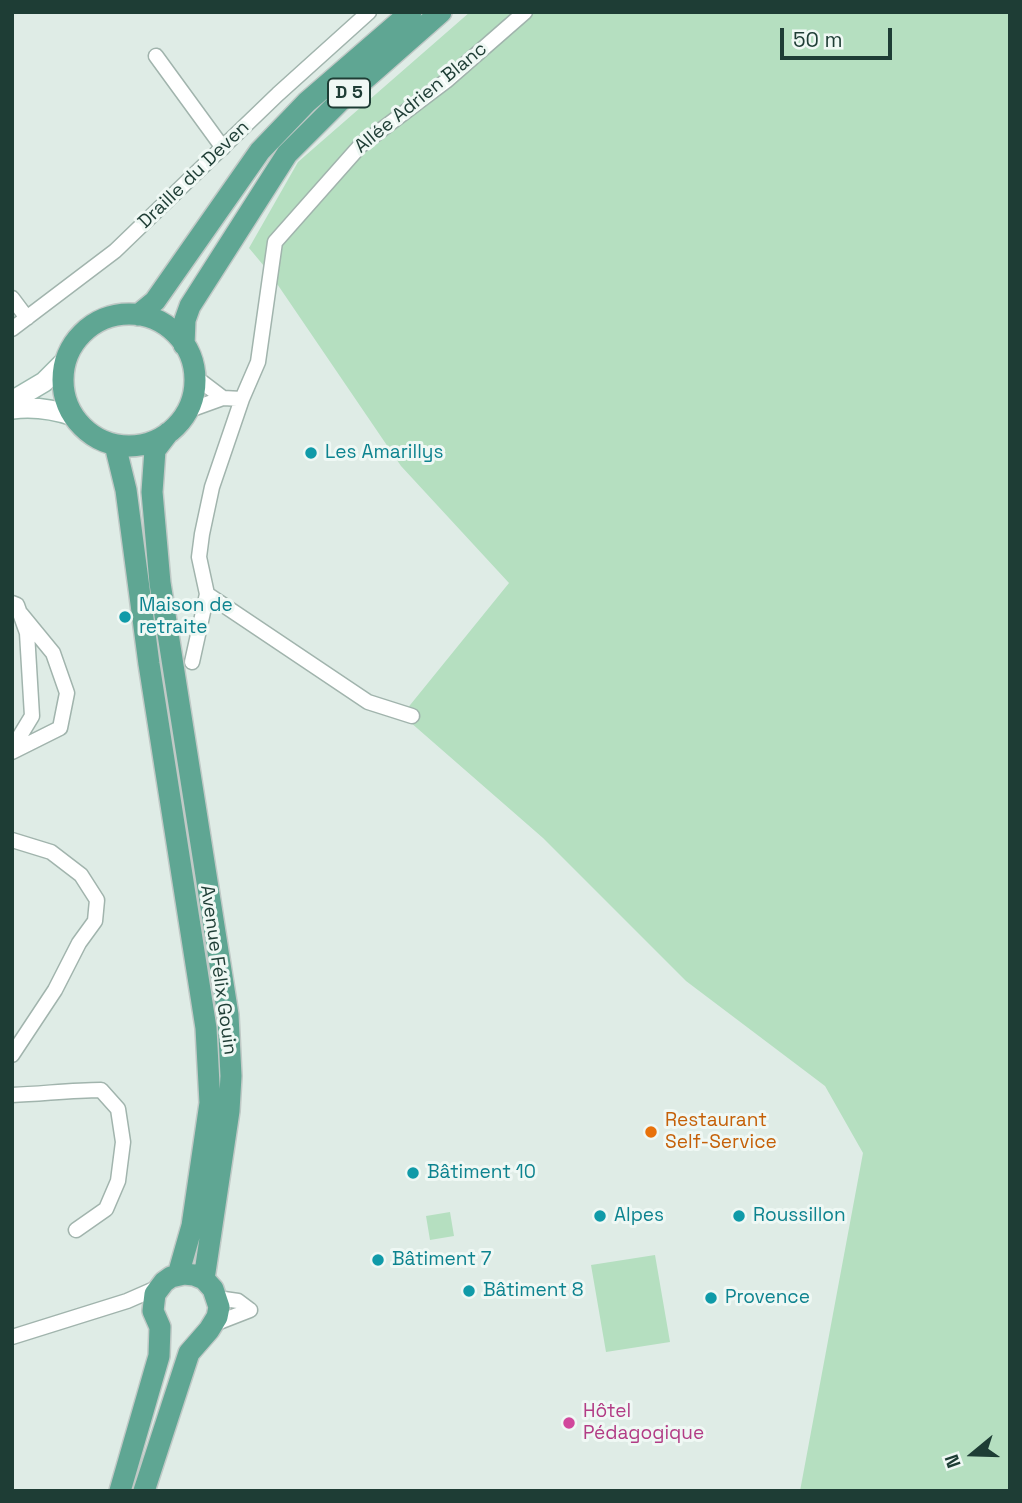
<!DOCTYPE html>
<meta charset="utf-8">
<style>
body{margin:0}
#map{position:relative;width:1022px;height:1503px;overflow:hidden;background:#dfece6;font-family:"Space Grotesk",sans-serif}
canvas{display:block}
.frame{position:absolute;inset:0;border:14px solid #1e3d35;pointer-events:none}
.north{position:absolute;left:938px;top:1419px;width:70px;height:70px;-webkit-text-stroke:5px #eff8f4;paint-order:stroke;rotate:251deg;font-size:19px;font-weight:700;line-height:28px;text-align:center;color:#1e3d35}
.north::after{content:'';display:block;margin:auto;width:24px;height:32px;background:#1e3d35;clip-path:polygon(50% 0,100% 100%,50% 72%,0 100%)}
.scale{position:absolute;left:780px;top:28px;width:112px;height:32px;box-sizing:border-box;border:4px solid #1e3d35;border-top:0;padding-left:9px;font-size:21px;line-height:24px;white-space:nowrap;color:#1e3d35;-webkit-text-stroke:5px #eff8f4;paint-order:stroke}
</style>
<div id="map">
<canvas width="1022" height="1503"></canvas>
<div class="frame"></div>
<div class="north">N</div>
<div class="scale">50 m</div>
</div>
<script>
const context = document.querySelector('canvas').getContext('2d');
context.lineJoin = 'round';
function fill(path, color) { context.fillStyle = color; context.fill(path, 'evenodd'); }
function strokePath(path, color, width, dash) { context.strokeStyle = color; context.lineWidth = width; context.lineCap = dash ? 'butt' : 'round'; context.setLineDash(dash || []); context.stroke(path); }
function drawText(font, color, halo, rows, align = 'center') {
  context.font = font + ' "Space Grotesk",sans-serif'; context.lineWidth = 6; context.setLineDash([]); context.textBaseline = 'middle'; context.strokeStyle = halo; context.fillStyle = color; for (const [text, x, y, turn = 0] of rows) {
    context.save(); context.translate(x, y); context.rotate((+turn || 0) * Math.PI / 180); context.textAlign = isNaN(turn) ? turn : align; if (halo) context.strokeText(text, 0, 0); context.fillText(text, 0, 0); context.restore();
  }
}
fill(new Path2D(`
 M 470,12 L 1010,12 L 1010,1491 L 800,1491 L 863,1153 L 825,1086 L 686,981 L 543,838 L 402,715 L 509,583 L 401,466 L 269,272 L 249,248 L 298,162 Z
 M 450,1212 L 454,1236 L 430,1240 L 426,1216 Z
 M 655,1255 L 670,1342 L 606,1352 L 591,1265 Z`), '#b5dfc0');
const street = new Path2D(`
 M 156,56 L 223,148
 M 12,298 L 27,318
 M 12,329 L 115,251 L 278,94 L 369,12
 M 194,376 L 223,398
 M 187,411 L 223,398 L 242,399 L 258,362 L 275,242 L 360,146 L 446,81 L 525,12
 M 207,594 L 368,702 L 412,716
 M 12,603 L 17,605 L 27,633 L 32,716 L 12,749
 M 192,662 L 207,594 L 199,557 L 202,534 L 212,487 L 242,399
 M 12,752 L 60,728 L 67,693 L 53,653 L 21,614
 M 12,840 L 51,852 L 81,875 L 97,900 L 95,921 L 79,943 L 55,990 L 12,1055
 M 12,1095 C 42,1094 71,1090 101,1090 L 118,1109 L 123,1142 L 118,1181 L 106,1209 L 76,1230
 M 217,1298 L 238,1301 L 250,1310
 M 214,1324 L 250,1310
 M 12,1337 L 127,1301 L 159,1287`);
const secondary = new Path2D(`
 M 12,401 L 44,382 L 66,360
 M 12,409 C 34,406 53,409 74,416`);
const primary = new Path2D(`
 M63 380a66 66 0 1 1 132 0a66 66 0 1 1-132 0Z
 M 138,315 L 155,301 L 260,151 L 307,102 L 411,12
 M 184,345 L 185,320 L 190,306 L 287,154 L 341,100 L 441,12
 M 168,433 L 155,450 L 152,492 L 160,583 L 228,1015 L 231,1076 L 229,1111 L 204,1279
 M 115,445 L 126,490 L 149,664 L 206,1028 L 210,1103 L 192,1226 L 178,1275
 M 120,1491 L 159,1356 L 160,1327 L 153,1311 L 155,1294 L 164,1282 L 171,1277 L 184,1274 L 194,1275 L 204,1279 L 213,1289 L 219,1307 L 217,1317 L 209,1330 L 189,1353 L 144,1491`);
strokePath(street, '#a1b4ad', 17);
strokePath(secondary, '#9cb9ae', 22);
strokePath(primary, '#c0c9c6', 24);
strokePath(street, '#fff', 14);
strokePath(secondary, '#fff', 19);
strokePath(primary, '#5fa693', 21);
for (const [x, y, r, color] of [
 [311,453,7,"#0f9aa8"],
 [125,617,7,"#0f9aa8"],
 [651,1132,7,"#e8710a"],
 [413,1173,7,"#0f9aa8"],
 [600,1216,7,"#0f9aa8"],
 [739,1216,7,"#0f9aa8"],
 [378,1260,7,"#0f9aa8"],
 [469,1291,7,"#0f9aa8"],
 [711,1298,7,"#0f9aa8"],
 [569,1423,7,"#d1479c"]
]) { const dot = new Path2D(); dot.arc(x, y, r, 0, 2 * Math.PI); context.fillStyle = color; context.fill(dot); strokePath(dot, '#eff8f4', 2.5); }
for (const [x, y, w] of [
 [349,93,42]
]) { const box = new Path2D(); box.roundRect(x - w / 2, y - 14.5, w, 29, 5); context.fillStyle = '#eff8f4'; context.fill(box); strokePath(box, '#1e3d35', 2); }
drawText('bold 18px', '#1e3d35', null, [
 ["D 5",349,93]
]);
drawText('19px', '#1e3d35', '#eff8f4', [
 ["Allée Adrien Blanc",421,98,-39],
 ["Draille du Deven",194,175,-44],
 ["Avenue Félix Gouin",218,970,82]
]);
drawText('19px', '#0d838f', '#eff8f4', [
 ["Les Amarillys",325,453],
 ["Maison de",139,606],
 ["retraite",139,628],
 ["Bâtiment 10",427,1173],
 ["Alpes",614,1216],
 ["Roussillon",753,1216],
 ["Bâtiment 7",392,1260],
 ["Bâtiment 8",483,1291],
 ["Provence",725,1298]
], 'left');
drawText('19px', '#c56008', '#eff8f4', [
 ["Restaurant",665,1121],
 ["Self-Service",665,1143]
], 'left');
drawText('19px', '#b23c85', '#eff8f4', [
 ["Hôtel",583,1412],
 ["Pédagogique",583,1434]
], 'left');
</script>
